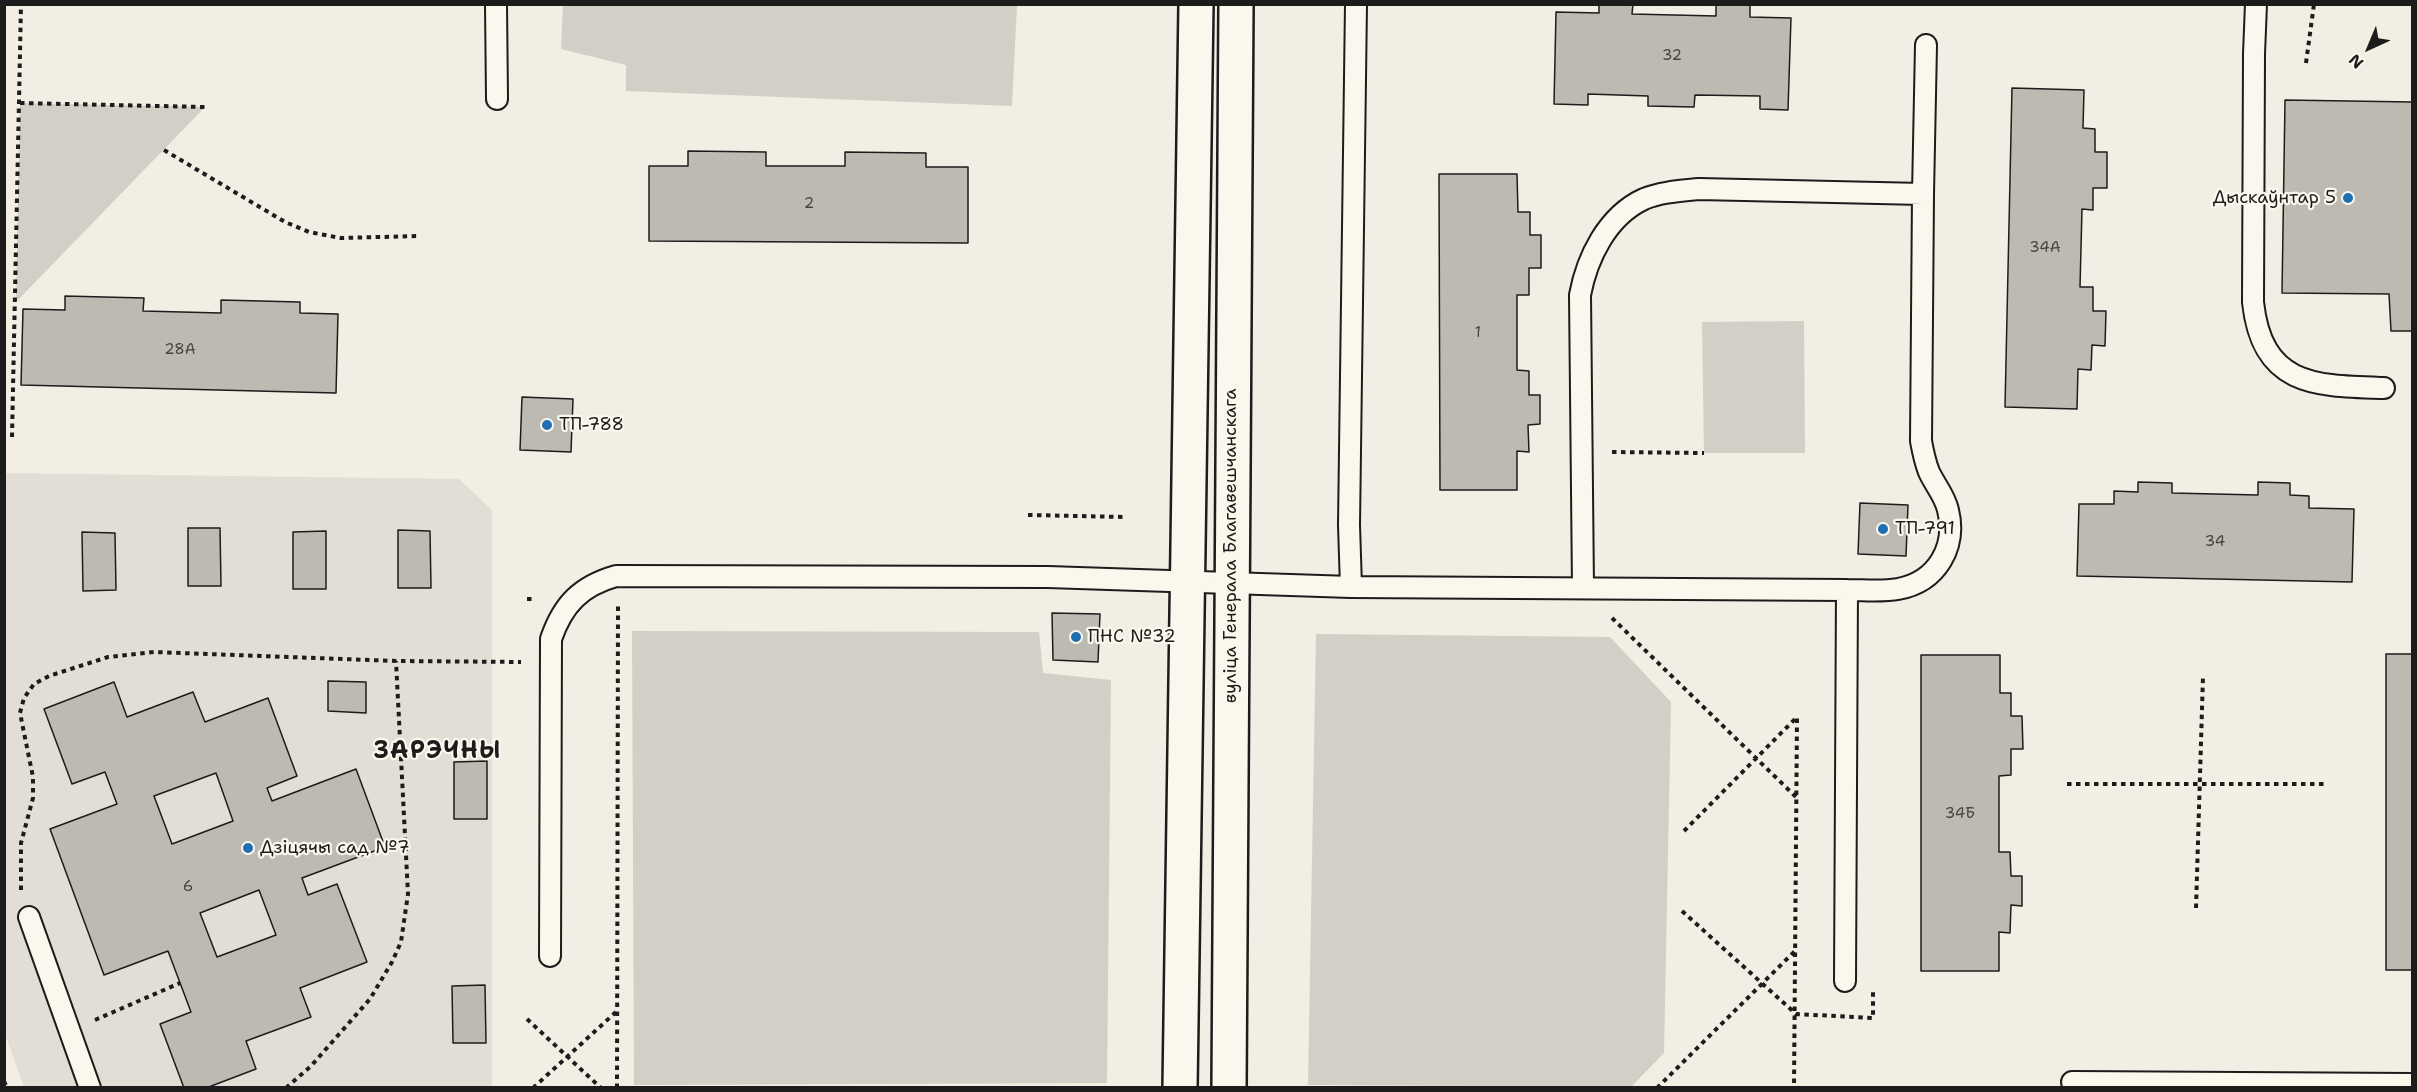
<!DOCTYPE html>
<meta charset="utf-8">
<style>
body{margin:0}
#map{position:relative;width:2417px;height:1092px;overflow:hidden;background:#f2eee4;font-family:"Shantell Sans",sans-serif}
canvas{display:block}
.frame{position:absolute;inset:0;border:6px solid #1c1c1c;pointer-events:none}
.north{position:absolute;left:2339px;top:18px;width:60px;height:60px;-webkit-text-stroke:4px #fbf7ec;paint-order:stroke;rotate:224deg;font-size:16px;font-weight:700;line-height:24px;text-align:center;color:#1c1c1c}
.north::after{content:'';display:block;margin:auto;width:21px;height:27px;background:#1c1c1c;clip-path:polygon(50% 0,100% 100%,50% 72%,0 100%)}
</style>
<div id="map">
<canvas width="2417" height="1092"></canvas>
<div class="frame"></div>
<div class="north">N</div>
</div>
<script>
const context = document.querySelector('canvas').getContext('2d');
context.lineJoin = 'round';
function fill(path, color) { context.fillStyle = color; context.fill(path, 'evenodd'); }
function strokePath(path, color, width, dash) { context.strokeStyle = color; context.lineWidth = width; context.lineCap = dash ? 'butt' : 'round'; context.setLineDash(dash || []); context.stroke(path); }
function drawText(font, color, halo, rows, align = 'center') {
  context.font = font + ' "Shantell Sans",sans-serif'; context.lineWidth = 4.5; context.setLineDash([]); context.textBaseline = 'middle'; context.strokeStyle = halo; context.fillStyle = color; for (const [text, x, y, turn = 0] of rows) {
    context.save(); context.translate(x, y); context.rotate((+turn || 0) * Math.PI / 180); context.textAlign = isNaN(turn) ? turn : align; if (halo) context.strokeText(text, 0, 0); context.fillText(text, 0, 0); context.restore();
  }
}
fill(new Path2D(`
 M 5,473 L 459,479 L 492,510 L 492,1087 L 24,1087 L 5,1034 Z`), '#e2ded5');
fill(new Path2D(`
 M 563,5 L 1017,5 L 1012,106 L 626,91 L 626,65 L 561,49 Z
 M 20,103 L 205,107 L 16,302 Z
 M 1804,321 L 1805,453 L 1704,453 L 1702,322 Z
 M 632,631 L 1039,632 L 1043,673 L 1111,680 L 1107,1083 L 634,1085 Z
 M 1316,634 L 1610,637 L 1671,702 L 1664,1053 L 1631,1087 L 1308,1085 Z`), '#d2cfc6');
const building = new Path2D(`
 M 1599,4 L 1633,4 L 1632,14 L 1716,16 L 1716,4 L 1750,4 L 1750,17 L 1791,18 L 1788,110 L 1760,109 L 1760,96 L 1695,95 L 1694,107 L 1648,106 L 1648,96 L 1588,94 L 1588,105 L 1554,104 L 1556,12 L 1599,13 Z
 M 2012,88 L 2084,90 L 2083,128 L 2095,129 L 2095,152 L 2107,152 L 2107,188 L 2093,188 L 2093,210 L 2082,209 L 2080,287 L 2093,287 L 2093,311 L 2106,311 L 2105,346 L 2092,345 L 2091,370 L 2078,369 L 2077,409 L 2005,407 Z
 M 2285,100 L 2412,102 L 2412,331 L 2391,331 L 2389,294 L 2282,293 Z
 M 688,151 L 766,152 L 766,166 L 845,166 L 845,152 L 926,153 L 926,167 L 968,167 L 968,243 L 649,241 L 649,166 L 688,166 Z
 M 1439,174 L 1517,174 L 1518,212 L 1530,212 L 1530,235 L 1541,235 L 1541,268 L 1529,268 L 1529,295 L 1517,295 L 1517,370 L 1529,371 L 1529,395 L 1540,395 L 1540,424 L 1528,425 L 1529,452 L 1517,451 L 1517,490 L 1440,490 Z
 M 65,296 L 144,298 L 143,311 L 221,313 L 221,300 L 300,302 L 300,313 L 338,314 L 336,393 L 21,385 L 23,309 L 65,310 Z
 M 522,397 L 573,399 L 571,452 L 520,450 Z
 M 2138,482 L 2172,483 L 2172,493 L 2258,495 L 2258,482 L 2290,483 L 2290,495 L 2309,496 L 2309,508 L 2354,509 L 2352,582 L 2077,576 L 2079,504 L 2114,504 L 2114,491 L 2138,492 Z
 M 1860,503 L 1908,505 L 1906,556 L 1858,554 Z
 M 188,528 L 220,528 L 221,586 L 188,586 Z
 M 398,530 L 430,531 L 431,588 L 398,588 Z
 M 326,531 L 326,589 L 293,589 L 293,532 Z
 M 82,532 L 115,533 L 116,590 L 83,591 Z
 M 1052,613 L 1100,614 L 1098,662 L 1053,660 Z
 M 2386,654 L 2412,654 L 2412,970 L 2386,970 Z
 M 1921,655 L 2000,655 L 2000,693 L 2011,693 L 2011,716 L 2022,716 L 2023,749 L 2011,749 L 2011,775 L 1999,776 L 1999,852 L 2010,852 L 2011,876 L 2022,876 L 2022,906 L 2011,905 L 2010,933 L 1999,932 L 1999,971 L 1921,971 Z
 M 328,681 L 366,682 L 366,713 L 328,711 Z
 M 114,682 L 127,717 L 193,692 L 205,722 L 268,698 L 297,776 L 267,788 L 272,801 L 356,769 L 385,847 L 302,878 L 308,895 L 337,884 L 367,962 L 300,988 L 311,1017 L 246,1041 L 256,1069 L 206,1088 L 184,1088 L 160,1024 L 191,1012 L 168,951 L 104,975 L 50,829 L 117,804 L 105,772 L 72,784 L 44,709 ZM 216,773 L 233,821 L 172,844 L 154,796 ZM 259,890 L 276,935 L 217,957 L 200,913 Z
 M 487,761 L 487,819 L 454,819 L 454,762 Z
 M 485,985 L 486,1043 L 453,1043 L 452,986 Z`);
fill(building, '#bdbab1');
strokePath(building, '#1c1c1c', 1.5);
const lane = new Path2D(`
 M 496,4 L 497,99
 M 2256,4 L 2254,54 L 2253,302 C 2262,386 2314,386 2384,388
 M 1923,194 L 1926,45
 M 1351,587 L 1349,525 L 1356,4
 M 1583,588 L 1580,295 C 1587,258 1607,216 1644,199 C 1661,192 1680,191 1699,189 L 1923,194 L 1921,441 C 1923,452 1925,462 1929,472 C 1935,485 1945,496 1948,510 C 1957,547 1937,582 1898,589 C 1882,592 1864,590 1847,590
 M 29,917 L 90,1088
 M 550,956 L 551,639 C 563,604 581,586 616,576 L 1048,577 L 1351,587 L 1847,590 L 1845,981
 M 2072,1082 L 2412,1084`);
const street = new Path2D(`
 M 1180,1088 L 1196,4
 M 1229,1088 L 1236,4`);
strokePath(lane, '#1c1c1c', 24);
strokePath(street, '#1c1c1c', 38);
strokePath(new Path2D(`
 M 2306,63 L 2314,4
 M 20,103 L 205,107
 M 164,150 L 285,222 L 309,232 L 341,238 L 420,236
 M 12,437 L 21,4
 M 1612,452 L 1704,453
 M 1028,515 L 1125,517
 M 527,599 L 536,599
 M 1612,618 L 1796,797
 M 2067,784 L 2326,784
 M 1684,831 L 1797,717 L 1794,1088
 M 21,890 L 21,843 L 33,798 L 33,777 L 20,713 L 24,698 L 34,684 L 49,676 L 108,657 L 154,652 L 396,661 L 521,662
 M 2196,908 L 2203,676
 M 1682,911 L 1796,1014 L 1873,1018 L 1873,992
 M 527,1019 L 601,1088
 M 95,1020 L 180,983
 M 4,1081 L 7,1088
 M 286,1088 L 311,1066 L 370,999 L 392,962 L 401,942 L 408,894 L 396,661
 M 533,1088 L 616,1012
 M 617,1088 L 618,605
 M 1657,1088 L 1796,950`), '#1c1c1c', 4, [4.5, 4.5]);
strokePath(lane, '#fbf7ec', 20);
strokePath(street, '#fbf7ec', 33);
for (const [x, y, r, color] of [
 [2348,198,6,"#1f6fb2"],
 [547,425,6,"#1f6fb2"],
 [1883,529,6,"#1f6fb2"],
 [1076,637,6,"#1f6fb2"],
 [248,848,6,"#1f6fb2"]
]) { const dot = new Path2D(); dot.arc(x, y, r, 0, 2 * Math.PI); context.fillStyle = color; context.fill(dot); strokePath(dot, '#fbf7ec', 2); }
drawText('15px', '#444441', null, [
 ["32",1672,56],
 ["2",809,204],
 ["34А",2045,248],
 ["1",1478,333],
 ["28А",180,350],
 ["34",2215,542],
 ["34Б",1960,814],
 ["6",188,887]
]);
drawText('18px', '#1c1c1c', '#fbf7ec', [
 ["Дыскаўнтар 5",2336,198,"right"],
 ["ТП-788",559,425],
 ["ТП-791",1895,529],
 ["ПНС №32",1088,637],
 ["Дзіцячы сад №7",260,848]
], 'left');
drawText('18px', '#1c1c1c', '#fbf7ec', [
 ["вуліца Генерала Благавешчанскага",1231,546,-90]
]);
context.letterSpacing = '1.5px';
drawText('bold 24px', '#1c1c1c', '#fbf7ec', [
 ["ЗАРЭЧНЫ",438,752]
]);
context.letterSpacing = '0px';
</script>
